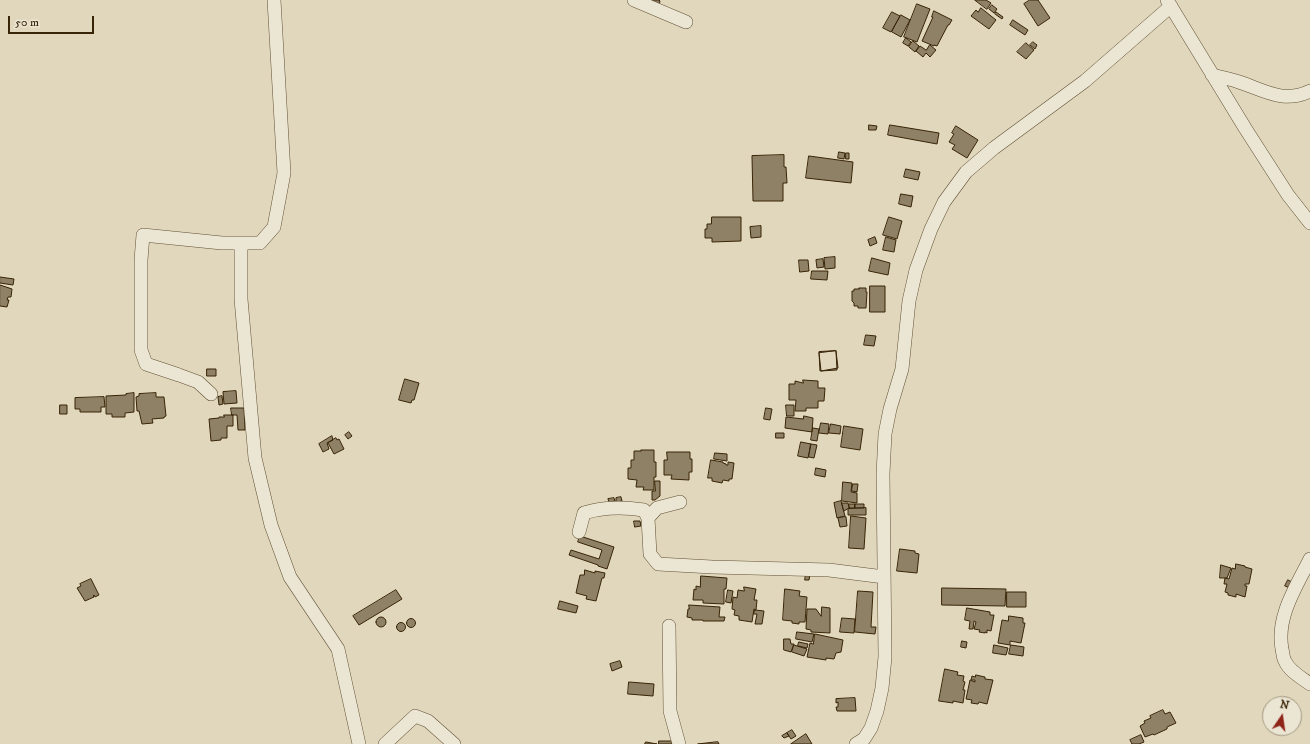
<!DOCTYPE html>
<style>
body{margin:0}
#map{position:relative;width:1310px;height:744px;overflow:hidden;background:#e0d7bc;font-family:"IM FELL DW Pica",serif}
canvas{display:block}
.north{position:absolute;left:1262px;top:696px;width:40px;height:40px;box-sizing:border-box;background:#ebe5d3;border:1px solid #a39881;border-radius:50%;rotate:13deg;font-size:11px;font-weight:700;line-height:16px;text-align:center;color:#382406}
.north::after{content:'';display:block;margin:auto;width:14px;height:18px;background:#8f2418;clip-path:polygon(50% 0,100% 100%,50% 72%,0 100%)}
.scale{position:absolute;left:8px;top:16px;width:86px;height:18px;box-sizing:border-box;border:2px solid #382406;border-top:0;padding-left:5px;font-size:12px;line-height:14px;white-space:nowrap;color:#382406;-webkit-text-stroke:3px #ebe5d3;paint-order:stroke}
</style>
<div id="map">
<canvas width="1310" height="744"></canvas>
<div class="north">N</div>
<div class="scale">50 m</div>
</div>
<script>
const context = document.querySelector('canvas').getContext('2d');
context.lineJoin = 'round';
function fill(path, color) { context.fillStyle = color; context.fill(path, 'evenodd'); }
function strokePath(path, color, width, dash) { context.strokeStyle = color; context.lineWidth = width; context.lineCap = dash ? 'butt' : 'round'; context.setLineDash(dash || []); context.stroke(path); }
const building = new Path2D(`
 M 653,0 L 659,0 L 660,1 L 659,5 L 652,2 Z
 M 975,0 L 986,0 L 991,3 L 987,9 Z
 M 1030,0 L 1038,0 L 1050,18 L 1038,26 L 1024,4 Z
 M 917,4 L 930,9 L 917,42 L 904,37 Z
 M 992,5 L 997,9 L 994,13 L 989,9 Z
 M 981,8 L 996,20 L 989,29 L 971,16 L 976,10 L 978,12 Z
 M 934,11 L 952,20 L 949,25 L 948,25 L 937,46 L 934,45 L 934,46 L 922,41 L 933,17 L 932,17 Z
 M 892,12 L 900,16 L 891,32 L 883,28 Z
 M 996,12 L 1003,17 L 1002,19 L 995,14 Z
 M 901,15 L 910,20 L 901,37 L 892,32 Z
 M 1013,20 L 1028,30 L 1025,35 L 1010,25 Z
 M 906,38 L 911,42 L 908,46 L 903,43 Z
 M 913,41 L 919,46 L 915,52 L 909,47 Z
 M 1033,42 L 1037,45 L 1035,49 L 1030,45 Z
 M 1026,43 L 1034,50 L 1026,59 L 1017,52 Z
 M 930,45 L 936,50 L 930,57 L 926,53 L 923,57 L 916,51 L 920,46 L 926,50 Z
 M 869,125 L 877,126 L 876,130 L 869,130 Z
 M 890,125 L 939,133 L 937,144 L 888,135 Z
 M 956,126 L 978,140 L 967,158 L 952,149 L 955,145 L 949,142 L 954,134 L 952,133 Z
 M 839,152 L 845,153 L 844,159 L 838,158 Z
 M 846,153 L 849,153 L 849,159 L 846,159 Z
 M 784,155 L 784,167 L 786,167 L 787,183 L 783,183 L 783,201 L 753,201 L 752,156 Z
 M 809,156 L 853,162 L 851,183 L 806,178 Z
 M 906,169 L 920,172 L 918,180 L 904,177 Z
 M 901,194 L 913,196 L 911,207 L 899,204 Z
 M 712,217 L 741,217 L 741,241 L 712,242 L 712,238 L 705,238 L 705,229 L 707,229 L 707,224 L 711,224 Z
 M 889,217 L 902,221 L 897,239 L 883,235 Z
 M 761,226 L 761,237 L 751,238 L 750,227 Z
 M 875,237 L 877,243 L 870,246 L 868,240 Z
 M 886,237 L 896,240 L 894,252 L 883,250 Z
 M 835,257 L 835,268 L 825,269 L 824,258 Z
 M 872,258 L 890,263 L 888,275 L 869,271 Z
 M 823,259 L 824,267 L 817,268 L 816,260 Z
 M 799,260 L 808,260 L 809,271 L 800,272 Z
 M 812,271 L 828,271 L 827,280 L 811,279 Z
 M 0,277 L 14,279 L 13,285 L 0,283 Z
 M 0,285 L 12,289 L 11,297 L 8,297 L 7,300 L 9,300 L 7,307 L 0,306 Z
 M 870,286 L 885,286 L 885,312 L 870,312 Z
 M 859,288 L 866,288 L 866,292 L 867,292 L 866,308 L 858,308 L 858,306 L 854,306 L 854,303 L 852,301 L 852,291 L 854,291 L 854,289 L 859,289 Z
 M 866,335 L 876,336 L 874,346 L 864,345 Z
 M 836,351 L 837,370 L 820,371 L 819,352 Z
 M 836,351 L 838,368 L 821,371 L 819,353 Z
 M 207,369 L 216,369 L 216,376 L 207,376 Z
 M 405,379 L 419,383 L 414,400 L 412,400 L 411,403 L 399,400 Z
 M 803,380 L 818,381 L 818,388 L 825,388 L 824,401 L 818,401 L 818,408 L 806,408 L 806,411 L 795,411 L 796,400 L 789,400 L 789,384 L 795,384 L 795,381 L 803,383 Z
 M 236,391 L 237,403 L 224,404 L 223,392 Z
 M 134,393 L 134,412 L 125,413 L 125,417 L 112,417 L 112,414 L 106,414 L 106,396 L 126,395 L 126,394 Z
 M 156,393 L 156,397 L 164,397 L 166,416 L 164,417 L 164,418 L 152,419 L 153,423 L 142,424 L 139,411 L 137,411 L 136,397 L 139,396 L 139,394 Z
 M 222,396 L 223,404 L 219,405 L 218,397 Z
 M 104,397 L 105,407 L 101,407 L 101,412 L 80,412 L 80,409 L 75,409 L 75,398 Z
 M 60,405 L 67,405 L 67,414 L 60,414 Z
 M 786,405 L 794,405 L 794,416 L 787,416 Z
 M 231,408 L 244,408 L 245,430 L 238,430 L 237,415 L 232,415 Z
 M 766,408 L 772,409 L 770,420 L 764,419 Z
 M 224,415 L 233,415 L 233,426 L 227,426 L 227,438 L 221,438 L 221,440 L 211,441 L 209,419 L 219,418 L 219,417 L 224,417 Z
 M 804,416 L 813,418 L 812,432 L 785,428 L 786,417 L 803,419 Z
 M 821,423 L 829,424 L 828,434 L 819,433 Z
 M 831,424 L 841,426 L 840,434 L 829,433 Z
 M 844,426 L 863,429 L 860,450 L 841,447 Z
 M 813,428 L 819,429 L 817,441 L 811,440 Z
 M 349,432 L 352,436 L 348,439 L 345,435 Z
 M 776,433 L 784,433 L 784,438 L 776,438 Z
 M 332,436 L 333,440 L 327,443 L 329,449 L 323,452 L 319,444 Z
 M 336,438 L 337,440 L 339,439 L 344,449 L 334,454 L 328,443 Z
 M 801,442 L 811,444 L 808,458 L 798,456 Z
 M 811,444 L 817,445 L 814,458 L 809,457 Z
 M 641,450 L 654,450 L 654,462 L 656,462 L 656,477 L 654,477 L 654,490 L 643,490 L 644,487 L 636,487 L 637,480 L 628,479 L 628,468 L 631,468 L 631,460 L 634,460 L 634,451 L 641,451 Z
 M 667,452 L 690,452 L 690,459 L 692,459 L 692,472 L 689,472 L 689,480 L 671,479 L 672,475 L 664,475 L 664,460 L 667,460 Z
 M 715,453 L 727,454 L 727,461 L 714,459 Z
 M 711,460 L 723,462 L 723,463 L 726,464 L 726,465 L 728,465 L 728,462 L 734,463 L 732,479 L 729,479 L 729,481 L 723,480 L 722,483 L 712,481 L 712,478 L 708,478 Z
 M 816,468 L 826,470 L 825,477 L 815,475 Z
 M 655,481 L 660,481 L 660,496 L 655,500 L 652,500 L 652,491 L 655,491 Z
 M 843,482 L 852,483 L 851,492 L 857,493 L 857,503 L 842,501 Z
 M 853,484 L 858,484 L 857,492 L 852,491 Z
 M 621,497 L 622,501 L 616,502 L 616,498 Z
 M 614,498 L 615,501 L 609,502 L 608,499 Z
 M 841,501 L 845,516 L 837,518 L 834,503 Z
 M 842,503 L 848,503 L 849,508 L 844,511 Z
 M 849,504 L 855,504 L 855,508 L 850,508 Z
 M 855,504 L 864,504 L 864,508 L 855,508 Z
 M 866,508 L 866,515 L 848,515 L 848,509 Z
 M 851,516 L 866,518 L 864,549 L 849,548 Z
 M 846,517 L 847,526 L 840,527 L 838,518 Z
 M 634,521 L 640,521 L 641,526 L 635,527 Z
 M 580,536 L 614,547 L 607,569 L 598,566 L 598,565 L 569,555 L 571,550 L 599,559 L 602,550 L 578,542 Z
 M 900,549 L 915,551 L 915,553 L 919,554 L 917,573 L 897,571 Z
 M 1236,564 L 1245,566 L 1245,567 L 1252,569 L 1249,584 L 1245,584 L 1245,586 L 1247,586 L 1245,597 L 1236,594 L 1236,597 L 1228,595 L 1228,593 L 1225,592 L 1227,584 L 1224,584 L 1225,578 L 1229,579 L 1232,568 L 1235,569 Z
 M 1221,565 L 1231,568 L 1227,578 L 1220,578 Z
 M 585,570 L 595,573 L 595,571 L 605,573 L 604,578 L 602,578 L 596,601 L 586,599 L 587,596 L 576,593 L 580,575 L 584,575 Z
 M 806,574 L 810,574 L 809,580 L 805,580 Z
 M 701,576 L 727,578 L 726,589 L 724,589 L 724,604 L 703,603 L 703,600 L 693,600 L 694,589 L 696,590 L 696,586 L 700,587 Z
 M 91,579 L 99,595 L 95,597 L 94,595 L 93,596 L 94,597 L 85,601 L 77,588 L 81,586 L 80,584 Z
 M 1288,580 L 1292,582 L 1290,588 L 1285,586 Z
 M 744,587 L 756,589 L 754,600 L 757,600 L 756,610 L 754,609 L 752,622 L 739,620 L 739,616 L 734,615 L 735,610 L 732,609 L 733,597 L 737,598 L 738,590 L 744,591 Z
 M 942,588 L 1006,589 L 1005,606 L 942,605 Z
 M 785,589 L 800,591 L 799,596 L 807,597 L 805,622 L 799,622 L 799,624 L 792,623 L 792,621 L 783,620 Z
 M 396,590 L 402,599 L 359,625 L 353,616 Z
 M 728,590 L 733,591 L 731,603 L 726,602 Z
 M 858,591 L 873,592 L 871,627 L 876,627 L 875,634 L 855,632 Z
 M 1007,592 L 1026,592 L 1026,607 L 1007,607 Z
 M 560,601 L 578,606 L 576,613 L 558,609 Z
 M 689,605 L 720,607 L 719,617 L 725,617 L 724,621 L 703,621 L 703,620 L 692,620 L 692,618 L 687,617 L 688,609 L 689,609 Z
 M 822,607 L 830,608 L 830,633 L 811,632 L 811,630 L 806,629 L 807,609 L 816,609 L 821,616 Z
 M 967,608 L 990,612 L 990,615 L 994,615 L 991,631 L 987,630 L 987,633 L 985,632 L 985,633 L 979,632 L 980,630 L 974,629 L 976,622 L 974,621 L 973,629 L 969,629 L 970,621 L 965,620 Z
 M 755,610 L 764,611 L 762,624 L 755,624 L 757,614 L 754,614 Z
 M 1009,616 L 1023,618 L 1023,623 L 1025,623 L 1021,643 L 1010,641 L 1010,645 L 998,643 L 1002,620 L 1008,621 Z
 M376 622a5 5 0 1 1 10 0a5 5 0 1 1-10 0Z
 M 842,618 L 855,619 L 854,633 L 840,632 Z
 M406.5 623a4.5 4.5 0 1 1 9 0a4.5 4.5 0 1 1-9 0Z
 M396.5 627a4.5 4.5 0 1 1 9 0a4.5 4.5 0 1 1-9 0Z
 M 797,632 L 814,634 L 812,642 L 796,639 Z
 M 815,634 L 843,640 L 841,652 L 836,653 L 834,659 L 826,658 L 826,660 L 807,657 L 810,643 L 813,644 Z
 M 784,639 L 790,639 L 791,644 L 794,644 L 791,652 L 784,650 Z
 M 962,641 L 967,642 L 966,648 L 961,647 Z
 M 799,642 L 808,644 L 807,648 L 798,646 Z
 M 794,645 L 807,649 L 804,656 L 792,652 Z
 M 994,645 L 1008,648 L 1006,655 L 993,653 Z
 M 1011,645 L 1024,647 L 1023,656 L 1009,654 Z
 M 620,661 L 622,667 L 612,671 L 610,664 Z
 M 945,669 L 958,672 L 957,675 L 964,676 L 963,681 L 965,682 L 963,690 L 965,690 L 963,703 L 953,701 L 953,703 L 939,701 Z
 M 976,675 L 985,677 L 985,679 L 993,680 L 987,704 L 979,702 L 978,704 L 971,703 L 972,700 L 966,699 L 970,680 L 975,682 L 975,680 L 971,680 L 972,676 L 975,677 Z
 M 629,682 L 654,684 L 653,696 L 628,694 Z
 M 855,698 L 856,711 L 837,711 L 836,707 L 838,707 L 838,702 L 836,703 L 836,699 Z
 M 1163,710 L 1165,714 L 1170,712 L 1176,723 L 1167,727 L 1167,729 L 1154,735 L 1153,734 L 1145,737 L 1140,726 L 1145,723 L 1144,721 L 1151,718 L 1150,716 Z
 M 792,730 L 796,736 L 791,739 L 787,733 Z
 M 787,733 L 789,736 L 784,738 L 782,736 Z
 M 806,734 L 812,744 L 791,744 Z
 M 1141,735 L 1144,742 L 1139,744 L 1132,744 L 1130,740 Z
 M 659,741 L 672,741 L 672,744 L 659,744 Z
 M 646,742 L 657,744 L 645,744 Z
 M 718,742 L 719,744 L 698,744 Z`);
fill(building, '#8f8165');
strokePath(building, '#382406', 1);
const minor = new Path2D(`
 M 634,0 L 686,22
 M 1167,0 L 1245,128 L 1288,195 L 1310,223
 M 1212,75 C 1221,77 1230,79 1239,82 C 1264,90 1283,104 1310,91
 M 241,243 L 241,299 L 255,458 L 271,525 L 290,577 L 338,649 L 359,744
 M 211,394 L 198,382 L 179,375 L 146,364 L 141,350 L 141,260 L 143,235 L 222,243 L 260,243 L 274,227 L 284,173 L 274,0
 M 680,502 L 657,508 L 648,518 L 650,554 L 658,564 L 712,567 L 829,570 L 884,577
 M 579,532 L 584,513 C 603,507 624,507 644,510 L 648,518
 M 1310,559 C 1296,587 1276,617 1282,649 C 1283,653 1283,658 1285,661 C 1289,671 1302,678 1310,684
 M 669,626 L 670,711 L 679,744
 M 385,744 L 415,716 L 428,721 L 454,744
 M 856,744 L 864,739 L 871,728 L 877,711 L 882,688 L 885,657 L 883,474 L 885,434 L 890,409 L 902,369 L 909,301 L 916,270 L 931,229 L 944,202 L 966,172 L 994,148 L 1085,81 L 1171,6`);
strokePath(minor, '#625134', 14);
strokePath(minor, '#ebe5d3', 13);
</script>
